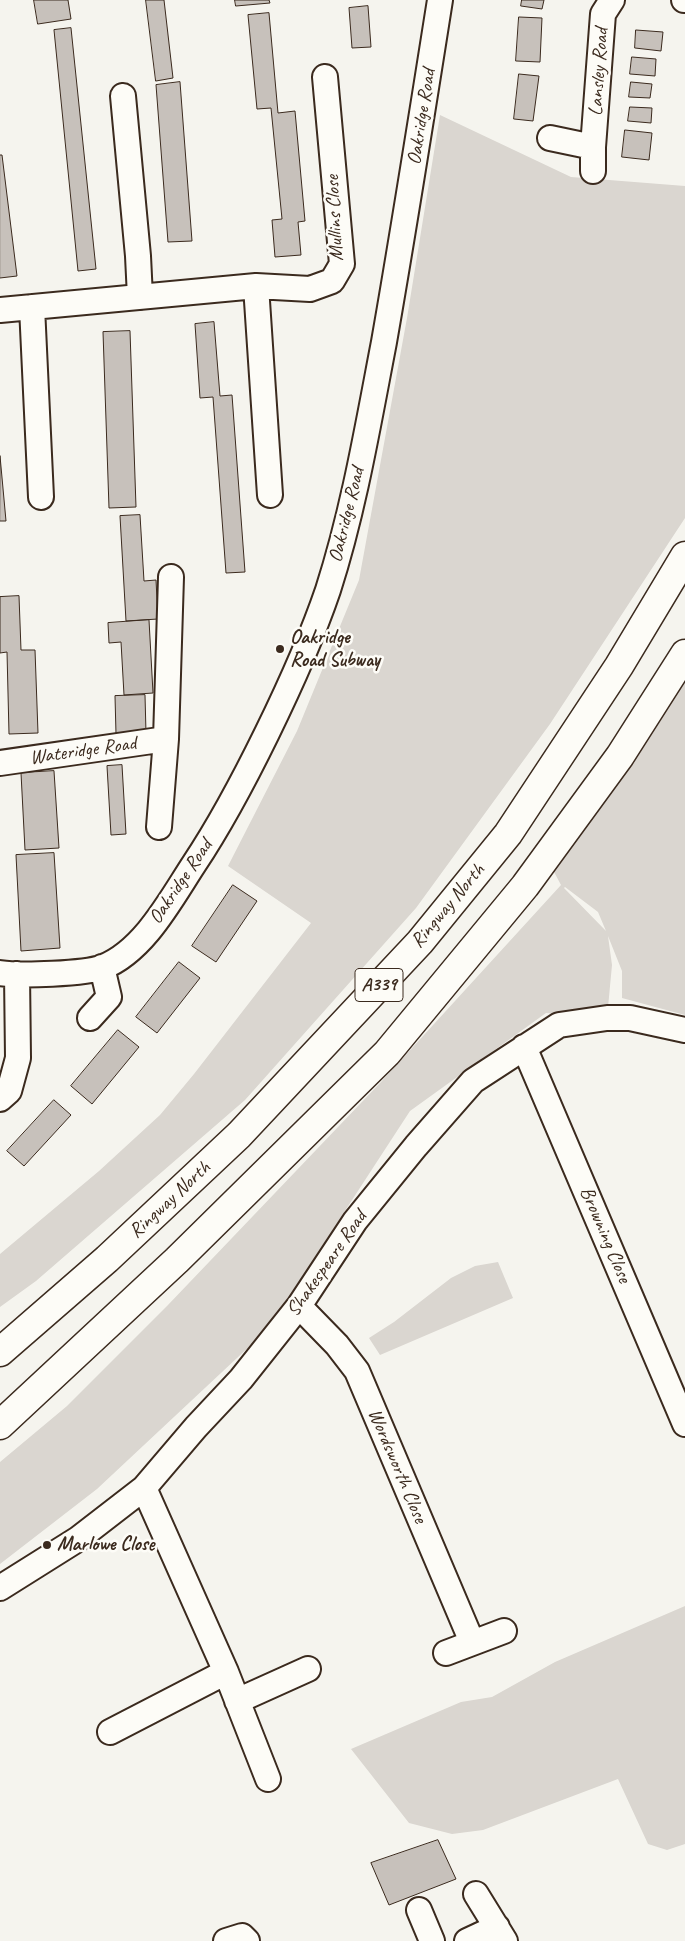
<!DOCTYPE html>
<style>
body{margin:0}
canvas{display:block;background:#f5f4ee}
</style>
<canvas width="685" height="1941"></canvas>
<script>
const context = document.querySelector('canvas').getContext('2d');
context.lineJoin = 'round';
function fill(path, color) { context.fillStyle = color; context.fill(path, 'evenodd'); }
function strokePath(path, color, width, dash) { context.strokeStyle = color; context.lineWidth = width; context.lineCap = dash ? 'butt' : 'round'; context.setLineDash(dash || []); context.stroke(path); }
function drawText(font, color, halo, rows, align = 'center') {
  context.font = font + ' Caveat,sans-serif'; context.lineWidth = 5; context.setLineDash([]); context.textBaseline = 'middle'; context.strokeStyle = halo; context.fillStyle = color; for (const [text, x, y, turn = 0] of rows) {
    context.save(); context.translate(x, y); context.rotate((+turn || 0) * Math.PI / 180); context.textAlign = isNaN(turn) ? turn : align; if (halo) context.strokeText(text, 0, 0); context.fillText(text, 0, 0); context.restore();
  }
}
fill(new Path2D(`
 M 440,115 L 571,177 L 685,186 L 685,518 L 550,724 L 416,908 L 245,1100 L 36,1281 L 0,1307 L 0,1254 L 99,1171 L 160,1115 L 194,1074 L 311,923 L 228,866 L 297,731 L 359,580 L 407,318 Z
 M 685,676 L 685,1015 L 622,998 L 622,971 L 608,936 L 612,965 L 607,1018 L 546,1013 L 410,1111 L 268,1329 L 97,1489 L 0,1564 L 0,1462 L 67,1406 L 167,1306 L 381,1082 L 561,885 L 553,870 L 642,747 ZM 565,887 L 598,912 L 606,931 L 564,888 Z
 M 498,1262 L 513,1298 L 380,1355 L 369,1338 L 394,1322 L 451,1278 L 475,1266 Z
 M 685,1606 L 685,1844 L 667,1850 L 648,1844 L 618,1779 L 483,1830 L 452,1834 L 409,1823 L 351,1749 L 461,1702 L 492,1697 L 555,1662 Z`), '#dad6d0');
const building = new Path2D(`
 M 34,0 L 68,0 L 71,19 L 38,24 Z
 M 146,0 L 164,0 L 173,78 L 156,81 Z
 M 235,0 L 269,0 L 270,3 L 236,6 Z
 M 522,0 L 544,0 L 542,9 L 521,6 Z
 M 368,6 L 371,47 L 352,48 L 349,8 Z
 M 269,13 L 278,113 L 295,111 L 305,221 L 298,222 L 301,255 L 275,257 L 272,220 L 282,219 L 271,108 L 257,109 L 248,15 Z
 M 519,17 L 542,18 L 540,62 L 516,61 Z
 M 71,28 L 96,269 L 78,271 L 54,30 Z
 M 636,30 L 663,32 L 661,51 L 635,48 Z
 M 632,57 L 656,59 L 655,76 L 630,74 Z
 M 519,74 L 539,76 L 533,121 L 514,119 Z
 M 180,82 L 192,241 L 168,242 L 156,85 Z
 M 631,82 L 652,84 L 650,98 L 629,97 Z
 M 630,107 L 652,108 L 651,123 L 628,121 Z
 M 625,130 L 652,133 L 649,160 L 622,157 Z
 M 0,155 L 2,155 L 17,276 L 0,278 Z
 M 214,322 L 220,396 L 232,395 L 245,572 L 226,573 L 213,397 L 200,398 L 195,324 Z
 M 130,331 L 136,507 L 109,508 L 103,332 Z
 M 0,456 L 6,521 L 0,521 Z
 M 140,515 L 144,581 L 156,580 L 158,619 L 126,621 L 120,516 Z
 M 19,596 L 21,650 L 35,650 L 38,733 L 9,734 L 7,652 L 0,653 L 0,597 Z
 M 149,620 L 153,693 L 124,695 L 121,642 L 109,643 L 108,623 Z
 M 145,695 L 146,733 L 116,734 L 115,696 Z
 M 122,765 L 126,834 L 111,835 L 107,766 Z
 M 54,771 L 59,848 L 25,850 L 21,773 Z
 M 54,853 L 60,948 L 21,951 L 16,855 Z
 M 233,885 L 257,901 L 216,962 L 192,946 Z
 M 179,962 L 200,978 L 157,1033 L 136,1017 Z
 M 118,1030 L 139,1047 L 92,1104 L 71,1086 Z
 M 54,1100 L 71,1115 L 24,1166 L 7,1151 Z
 M 438,1840 L 456,1879 L 389,1905 L 371,1863 Z`);
fill(building, '#c7c1bb');
strokePath(building, '#3b2a1e', 1);
const minor = new Path2D(`
 M 684,0 L 685,0
 M 123,96 L 138,256 L 140,297
 M 550,138 L 593,147
 M 593,171 L 593,147 L 603,14 L 612,0
 M 256,286 L 270,495
 M 32,307 L 41,497
 M 0,310 L 256,286 L 310,289 L 332,281 L 342,264 L 325,77
 M 0,763 L 166,739
 M 159,827 L 166,739 L 171,577
 M 0,973 C 19,976 86,974 103,967 C 144,951 171,899 194,864 C 222,822 245,778 267,733 C 290,686 311,640 328,590 C 354,509 368,425 384,342 C 404,228 422,114 440,0
 M 90,1018 L 109,997 L 102,967
 M 524,1047 L 685,1424
 M 0,1099 L 9,1091 L 18,1058 L 17,974
 M 299,1306 L 337,1345 L 357,1371 L 472,1642
 M 144,1488 L 226,1672 L 268,1779
 M 0,1588 L 78,1539 L 144,1488 L 196,1427 L 241,1379 L 299,1306 L 355,1221 L 416,1146 L 473,1081 L 559,1025 L 607,1018 L 630,1018 L 685,1030
 M 446,1653 L 504,1631
 M 237,1701 L 308,1669
 M 110,1732 L 226,1672
 M 476,1894 L 505,1941
 M 419,1910 L 432,1941
 M 226,1941 L 242,1936 L 247,1941
 M 467,1941 L 497,1927`);
const highway = new Path2D(`
 M 0,1352 L 107,1259 L 239,1135 L 420,942 L 508,834 L 619,666 L 685,556
 M 0,1425 L 177,1260 L 387,1053 L 525,886 L 620,756 L 685,654`);
strokePath(minor, '#3b2a1e', 28);
strokePath(highway, '#3b2a1e', 31);
strokePath(minor, '#fdfcf7', 24);
strokePath(highway, '#fdfcf7', 28);
for (const [x, y, r, color] of [
 [280,649,5,"#3b2a1e"],
 [47,1545,5,"#3b2a1e"]
]) { const dot = new Path2D(); dot.arc(x, y, r, 0, 2 * Math.PI); context.fillStyle = color; context.fill(dot); strokePath(dot, '#fdfcf7', 2); }
for (const [x, y, w] of [
 [379,985,48]
]) { const box = new Path2D(); box.roundRect(x - w / 2, y - 16.5, w, 33, 4); context.fillStyle = '#fdfcf7'; context.fill(box); strokePath(box, '#3b2a1e', 1); }
drawText('bold 19px', '#3b2a1e', null, [
 ["A339",379,985]
]);
drawText('20px', '#3b2a1e', '#fdfcf7', [
 ["Lansley Road",599,72,-86],
 ["Oakridge Road",422,117,-81],
 ["Mullins Close",335,218,-93],
 ["Oakridge Road",347,515,-76],
 ["Wateridge Road",83,751,-8],
 ["Oakridge Road",181,882,-56],
 ["Ringway North",448,906,-50],
 ["Ringway North",170,1200,-43],
 ["Browning Close",605,1235,67],
 ["Shakespeare Road",327,1264,-55],
 ["Wordsworth Close",397,1466,67]
]);
drawText('bold 20px', '#3b2a1e', '#fdfcf7', [
 ["Oakridge",290,638],
 ["Road Subway",290,661],
 ["Marlowe Close",57,1545]
], 'left');
</script>
